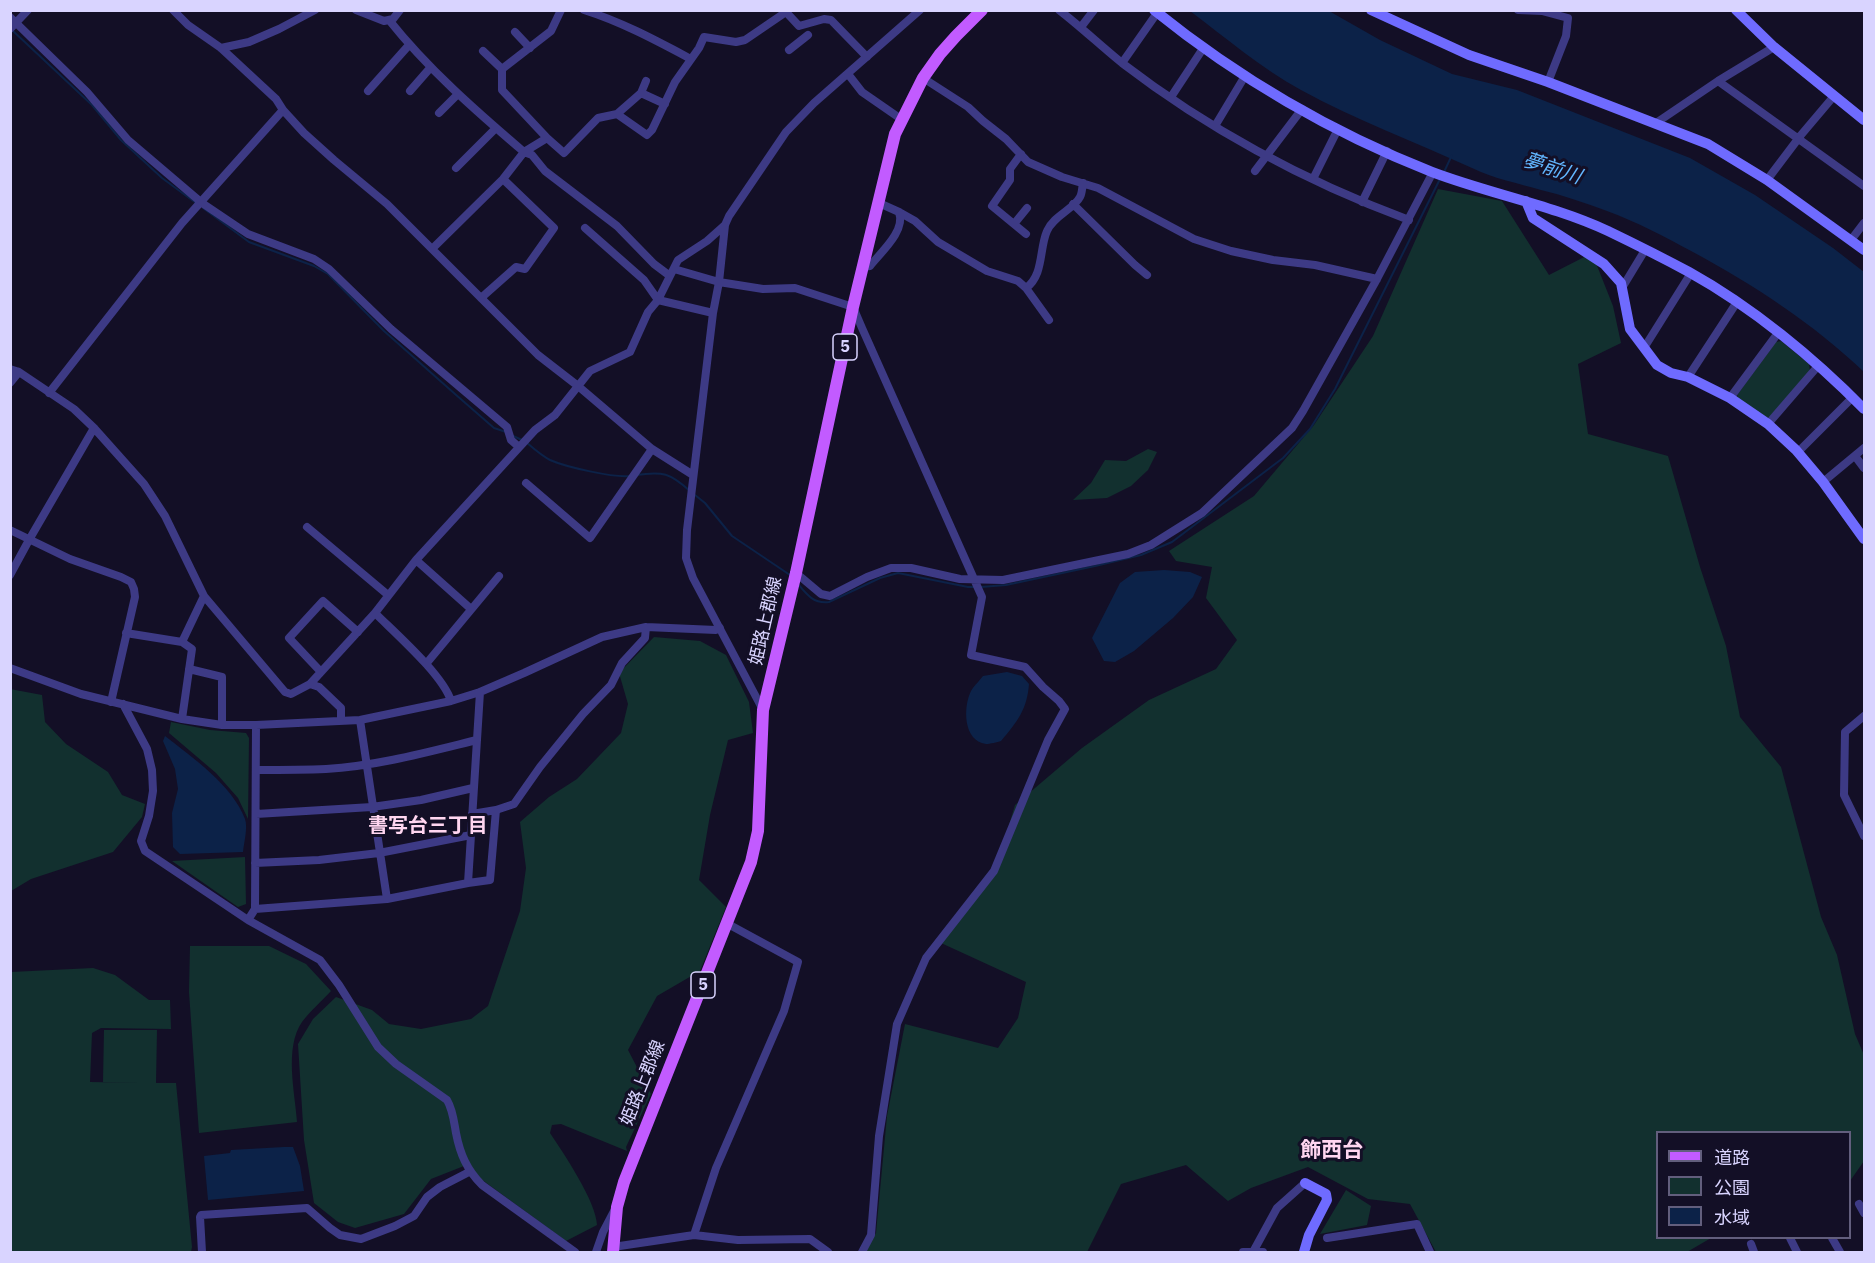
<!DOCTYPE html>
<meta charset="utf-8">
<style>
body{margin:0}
#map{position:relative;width:1875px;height:1263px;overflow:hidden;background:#130f26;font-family:"IBM Plex Sans","Noto Sans JP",sans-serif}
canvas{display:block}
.frame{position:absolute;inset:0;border:12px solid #d9d4ff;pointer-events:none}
.legend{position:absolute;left:1656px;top:1131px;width:195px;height:108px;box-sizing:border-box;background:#130f26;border:2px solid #625e7d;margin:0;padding:8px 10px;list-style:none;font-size:18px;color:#d9d4ff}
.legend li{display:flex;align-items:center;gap:12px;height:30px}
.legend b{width:30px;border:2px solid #625e7d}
</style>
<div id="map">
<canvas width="1875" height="1263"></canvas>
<div class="frame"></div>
<ul class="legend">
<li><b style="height:8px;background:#c25bff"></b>道路</li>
<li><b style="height:16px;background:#12302f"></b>公園</li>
<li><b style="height:16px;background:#0c2248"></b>水域</li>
</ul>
</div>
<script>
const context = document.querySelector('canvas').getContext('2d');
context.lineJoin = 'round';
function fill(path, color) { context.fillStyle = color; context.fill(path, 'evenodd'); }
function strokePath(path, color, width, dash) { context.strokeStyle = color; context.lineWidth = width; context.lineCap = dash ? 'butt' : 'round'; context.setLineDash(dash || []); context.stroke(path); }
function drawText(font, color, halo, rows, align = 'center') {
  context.font = font + ' "IBM Plex Sans","Noto Sans JP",sans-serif'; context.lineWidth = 6; context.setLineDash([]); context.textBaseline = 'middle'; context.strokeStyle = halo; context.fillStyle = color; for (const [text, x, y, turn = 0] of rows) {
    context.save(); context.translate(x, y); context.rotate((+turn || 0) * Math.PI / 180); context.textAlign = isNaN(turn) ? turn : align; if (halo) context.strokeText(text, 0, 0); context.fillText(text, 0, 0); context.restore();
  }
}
fill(new Path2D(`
 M 1438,189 L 1502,201 L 1549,275 L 1592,253 L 1613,306 L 1621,343 L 1578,364 L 1588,434 L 1668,456 L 1700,567 L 1726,646 L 1740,717 L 1781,767 L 1821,917 L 1837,955 L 1855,1034 L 1864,1055 L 1864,1161 L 1850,1181 L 1850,1132 L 1658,1132 L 1658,1238 L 1711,1238 L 1687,1252 L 1436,1252 L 1410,1204 L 1368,1199 L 1308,1167 L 1251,1188 L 1228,1201 L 1186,1165 L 1121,1184 L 1087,1252 L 865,1252 L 876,1233 L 887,1116 L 905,1024 L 998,1048 L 1018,1018 L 1026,982 L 941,943 L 997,865 L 1015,805 L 1082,748 L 1149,700 L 1216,669 L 1237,640 L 1206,598 L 1212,567 L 1176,561 L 1169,551 L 1254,496 L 1314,425 L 1373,336 Z
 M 1781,341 L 1809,364 L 1810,371 L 1770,417 L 1765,418 L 1738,399 L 1737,395 L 1776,342 Z
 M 1148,449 L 1157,452 L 1148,470 L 1131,486 L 1107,498 L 1073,500 L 1091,483 L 1105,460 L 1126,461 Z
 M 654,637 L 700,641 L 726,655 L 749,702 L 753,733 L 728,740 L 710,815 L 699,880 L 726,907 L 700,971 L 657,996 L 628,1050 L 651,1094 L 626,1147 L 627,1151 L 561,1124 L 552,1125 L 550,1133 C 564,1154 596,1201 597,1225 L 566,1241 L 481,1179 L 469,1164 L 431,1179 L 404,1214 L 355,1228 L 338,1222 L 314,1203 L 304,1140 L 298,1044 L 313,1019 L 336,997 L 372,1010 L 389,1024 L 421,1029 L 471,1019 L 488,1006 L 520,911 L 526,868 L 520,822 L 549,797 L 577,779 L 621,733 L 628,704 L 619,673 Z
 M 10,689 L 42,695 L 45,722 L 66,744 L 108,772 L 122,795 L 145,804 L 142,817 L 113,852 L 31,879 L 11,891 Z
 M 171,722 L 210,730 L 246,733 L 249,738 L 248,819 L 238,798 L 216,773 L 169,733 Z
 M 245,857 L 246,904 L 238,907 L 172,861 Z
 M 190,946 L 269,946 L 306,964 L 331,991 C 322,1001 310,1011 302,1022 C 284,1048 295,1092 297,1122 L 199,1133 L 189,992 Z
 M 93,968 L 115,975 L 149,1000 L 170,1000 L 171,1029 L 101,1028 L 92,1033 L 90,1082 L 141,1083 L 103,1082 L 104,1030 L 157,1030 L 156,1083 L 176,1083 L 192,1247 L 191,1252 L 11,1252 L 11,972 Z
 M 1346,1190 L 1371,1206 L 1367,1225 L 1320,1234 Z`), '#12302f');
fill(new Path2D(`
 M 1190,11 L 1329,11 L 1380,40 L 1452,74 L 1517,90 L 1690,158 L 1755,195 L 1833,248 L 1864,272 L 1864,372 C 1814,324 1754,285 1693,252 C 1665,237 1637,222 1607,211 C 1585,203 1563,195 1541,190 C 1518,183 1494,179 1472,168 C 1415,142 1356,120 1301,90 C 1261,68 1226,38 1190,11 Z
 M 1164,570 L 1190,572 L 1202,577 L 1193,597 L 1173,618 L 1134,651 L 1115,662 L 1104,661 L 1092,638 L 1120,583 L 1135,572 Z
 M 1007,672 L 1022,676 L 1029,684 C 1027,710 1017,722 1001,741 C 997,742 990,744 986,744 C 963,741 963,707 971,691 C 974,686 980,680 983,676 Z
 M 165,736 C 192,757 233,786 245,819 C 248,828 244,842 243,852 L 180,854 L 173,847 L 172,813 L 178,789 L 175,769 L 163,741 Z
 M 284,1147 L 293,1147 L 300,1166 L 304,1191 L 208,1200 L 204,1156 L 230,1153 L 231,1150 Z`), '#0c2248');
strokePath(new Path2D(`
 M 13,31 L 92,105 L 121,140 L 162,178 L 196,203
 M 1444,172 L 1452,155
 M 203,208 L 249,242 L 314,266 L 328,274 L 384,331 L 455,394 L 494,428 L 506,432
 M 511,435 L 522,440
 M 527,443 C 534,449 542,456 550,460 C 566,467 614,478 630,476
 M 636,475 C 663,471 670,473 690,491
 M 695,495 L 705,503 L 732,536 L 790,575
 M 798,584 C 807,595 814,604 829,602 L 880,578 L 898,573 L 968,587 L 975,587
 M 981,587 L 1006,585 L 1095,566 L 1141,555 L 1172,542 L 1283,458 L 1310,429 L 1335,389 L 1440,179`), '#0c2248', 2);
strokePath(new Path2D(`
 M 173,10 L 188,25 L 221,48 L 276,99 L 283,110 L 304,133 L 334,160 L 387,204 L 538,355 L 578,386 L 652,449 L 693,475
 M 356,10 L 384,21 L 393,19 L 400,10
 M 584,10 C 622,22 657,41 691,59
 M 1059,10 C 1081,27 1101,46 1122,63 C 1208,129 1307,182 1409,220
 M 1518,10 L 1542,11 L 1568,18 L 1566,36 L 1548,82
 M 10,17 L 87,92 L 128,140 L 202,203 L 248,234 L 314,259 L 329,269 L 391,329 L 507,427 L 511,440 L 519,447
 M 389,20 C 428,69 476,111 524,152 L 532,155 L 545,171 L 617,226 L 654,264 L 670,276
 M 1081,27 L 1094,10
 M 10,29 L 28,10
 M 515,32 L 530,48
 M 221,48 L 249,42 L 279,29 L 315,10
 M 789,50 L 808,35
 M 483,51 L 502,69 L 502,90 L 547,138 L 564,153 L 598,118 L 617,114 L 647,135 L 652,130 L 675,82 L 699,48 L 704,37 L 736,42 L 745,40 L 786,12 L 799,26 L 824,19 L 831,20 L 867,57
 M 1122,63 L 1157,13
 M 502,69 L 551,31 L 561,10
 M 848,74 L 862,92 L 901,119
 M 923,78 L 968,107 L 983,121 L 1006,139 L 1028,162 L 1062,177 L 1098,188 L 1194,239 L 1231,251 L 1273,260 L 1315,265 L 1377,279
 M 1718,81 L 1864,186
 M 368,91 L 409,45
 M 410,91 L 431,67
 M 641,93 L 665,104
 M 1171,97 L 1204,47
 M 439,113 L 458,94
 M 617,114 L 641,93 L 646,81
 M 1656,123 L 1718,81 L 1774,47
 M 1215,126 L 1245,76
 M 1021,154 L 1010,169 L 1010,180 L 992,206 L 1026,234
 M 456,168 L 496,128
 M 1255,171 L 1302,109
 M 1313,179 L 1338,129
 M 1767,180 L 1801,135 L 1834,96
 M 1362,202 L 1387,151
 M 879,203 L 899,212 L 915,221 L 938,242 L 987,271 L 1018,281 L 1026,288
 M 1073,204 L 1135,265 L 1147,275
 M 1014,224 L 1027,208
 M 585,228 L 644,280 L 658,300 L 713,313
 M 1851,240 L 1864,223
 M 433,248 L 503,179 L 524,152 L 547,138
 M 863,267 L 870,266 C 881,252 906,231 899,212
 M 674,269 L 719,282 L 763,289 L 795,288 L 853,307 L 862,328 L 982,597 L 971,655 L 1025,667 L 1043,687 L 1059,701 L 1065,709 L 1048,740 L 994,871 L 926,958 L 897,1024 L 879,1136 L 871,1235 L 862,1252
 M 1622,288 L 1645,250
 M 481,298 L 516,267 L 525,269 L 554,228 L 503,179
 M 1049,320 L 1026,288 C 1044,275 1039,249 1047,231 C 1053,216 1074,209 1080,197 C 1082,194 1082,188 1083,183
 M 1644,348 L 1691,273
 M 10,369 L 19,372 L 74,409 L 94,428 L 144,484 L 165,516 L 204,596 L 285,692 L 291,694 L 310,684 L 375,613 L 416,560 L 535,430 L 555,415 L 590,371 L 630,352 L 648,312 L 658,300 L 678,260 L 707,241 L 725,225
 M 1688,377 L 1737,302
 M 10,383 L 19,372
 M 49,393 L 182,223 L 283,110
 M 1730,398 L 1778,333
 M 1768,424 L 1818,366
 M 1798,452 L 1853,397
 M 1855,456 L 1864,468
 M 1823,482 L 1864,448
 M 526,483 L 590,538 L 652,449
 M 307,527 L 388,595
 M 10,530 L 70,559 L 121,577 L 131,582 L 134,589 L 135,597 L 111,702
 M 416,560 L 471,609
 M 796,573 L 821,594 L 830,596 L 867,577 L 891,568 L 911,568 L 960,579 L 1003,580 L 1128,554 L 1151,545 L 1202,513 L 1292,428 L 1303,411 L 1377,279 L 1433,172
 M 10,575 L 29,540 L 94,428
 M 375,613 C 395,633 443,675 451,701
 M 126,633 L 182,642 L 192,649 L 182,719
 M 182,642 L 204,596
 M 426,664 L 499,576
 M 10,668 L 81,694 L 182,719 L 222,725 L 256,725 L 360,720 L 451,701 L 480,692 L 524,673 L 602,637 L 646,627 L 716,630 L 720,628
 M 189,669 L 222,677 L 222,725
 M 321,672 L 289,638 L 323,601 L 358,632
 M 310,684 L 319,687 L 341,708 L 341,721
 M 123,704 L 147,749 L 152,770 L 153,791 L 149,816 L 141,841 L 145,851 L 248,920 L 320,960 L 339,985 L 378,1047 L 396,1064 L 447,1100 C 453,1110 454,1122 456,1133 C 460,1154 467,1170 482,1185 L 575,1252
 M 763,710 L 693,578 L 686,558 L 687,530 L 713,313 L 719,282 L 725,225 L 729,216 L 786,132 L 814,103 L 920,10
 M 1864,716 L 1845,732 L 1844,795 L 1864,836
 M 360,720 L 387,899
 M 256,770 C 279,770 303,770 326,769 C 377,766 428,752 477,740
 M 256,814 L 372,807 L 421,800 L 473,788
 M 472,814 L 496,810 L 514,804 L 540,767 L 583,714 L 611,685 L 622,663 L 645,638 L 646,627
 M 255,863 L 319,860 L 379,853 L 471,835
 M 468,883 L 490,880 L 496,810
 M 255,909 L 387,899 L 468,883 L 480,692
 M 248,920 L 255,909 L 256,725
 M 1859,1204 L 1864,1213
 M 694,1235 L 738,1240 L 810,1239 L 828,1252
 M 1327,1238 L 1417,1224 L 1430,1252
 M 1790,1238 L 1797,1252
 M 1832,1238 L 1840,1252
 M 1751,1244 L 1754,1252
 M 613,1247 L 694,1235 L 716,1168 L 784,1011 L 798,962 L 728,924
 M 202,1252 L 200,1217 L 201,1215 L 307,1208 L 330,1228 L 340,1235 L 361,1239 L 395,1226 L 414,1216 L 427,1197 L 440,1187 L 469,1172
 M 596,1252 L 603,1232 L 614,1211
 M 1243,1252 L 1263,1252
 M 1253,1252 L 1277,1208 L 1305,1183`), '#3d3a85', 8);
strokePath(new Path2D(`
 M 1154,10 C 1237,77 1333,133 1432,172 C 1490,194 1552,205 1608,231 C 1635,244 1663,258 1689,272 C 1752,307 1814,358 1864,409
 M 1371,10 L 1469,55 L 1548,82 L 1708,144 L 1767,180 L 1864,250
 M 1736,10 L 1774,47 L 1864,120
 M 1526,201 L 1533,218 L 1604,264 L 1621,283 L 1630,329 L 1657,365 L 1671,373 L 1688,377 L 1730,398 L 1768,424 L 1796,450 L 1823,482 L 1864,539
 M 1304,1252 L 1309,1235 L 1327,1200 L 1326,1194 L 1305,1183`), '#6f6bff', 10);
strokePath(new Path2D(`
 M 613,1252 L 617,1207 L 624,1182 L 751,862 L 758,831 L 763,710 L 796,573 L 853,307 L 895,134 L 923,78 L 940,54 L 956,36 L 982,10`), '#c25bff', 12);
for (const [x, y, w] of [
 [845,347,24],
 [703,985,24]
]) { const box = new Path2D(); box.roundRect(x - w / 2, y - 13, w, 26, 4.5); context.fillStyle = '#130f26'; context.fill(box); strokePath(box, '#d9d4ff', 1.5); }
drawText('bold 16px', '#d9d4ff', null, [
 ["5",845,347],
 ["5",703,985]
]);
drawText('18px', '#d9d4ff', '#130f26', [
 ["姫路上郡線",766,621,-77],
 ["姫路上郡線",643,1083,-68]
]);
drawText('italic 20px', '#62b6ff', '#130f26', [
 ["夢前川",1552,169,18]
]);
drawText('bold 20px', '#ffd6f0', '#130f26', [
 ["書写台三丁目",428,826]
]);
drawText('bold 21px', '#ffd6f0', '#130f26', [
 ["飾西台",1332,1151]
]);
</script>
